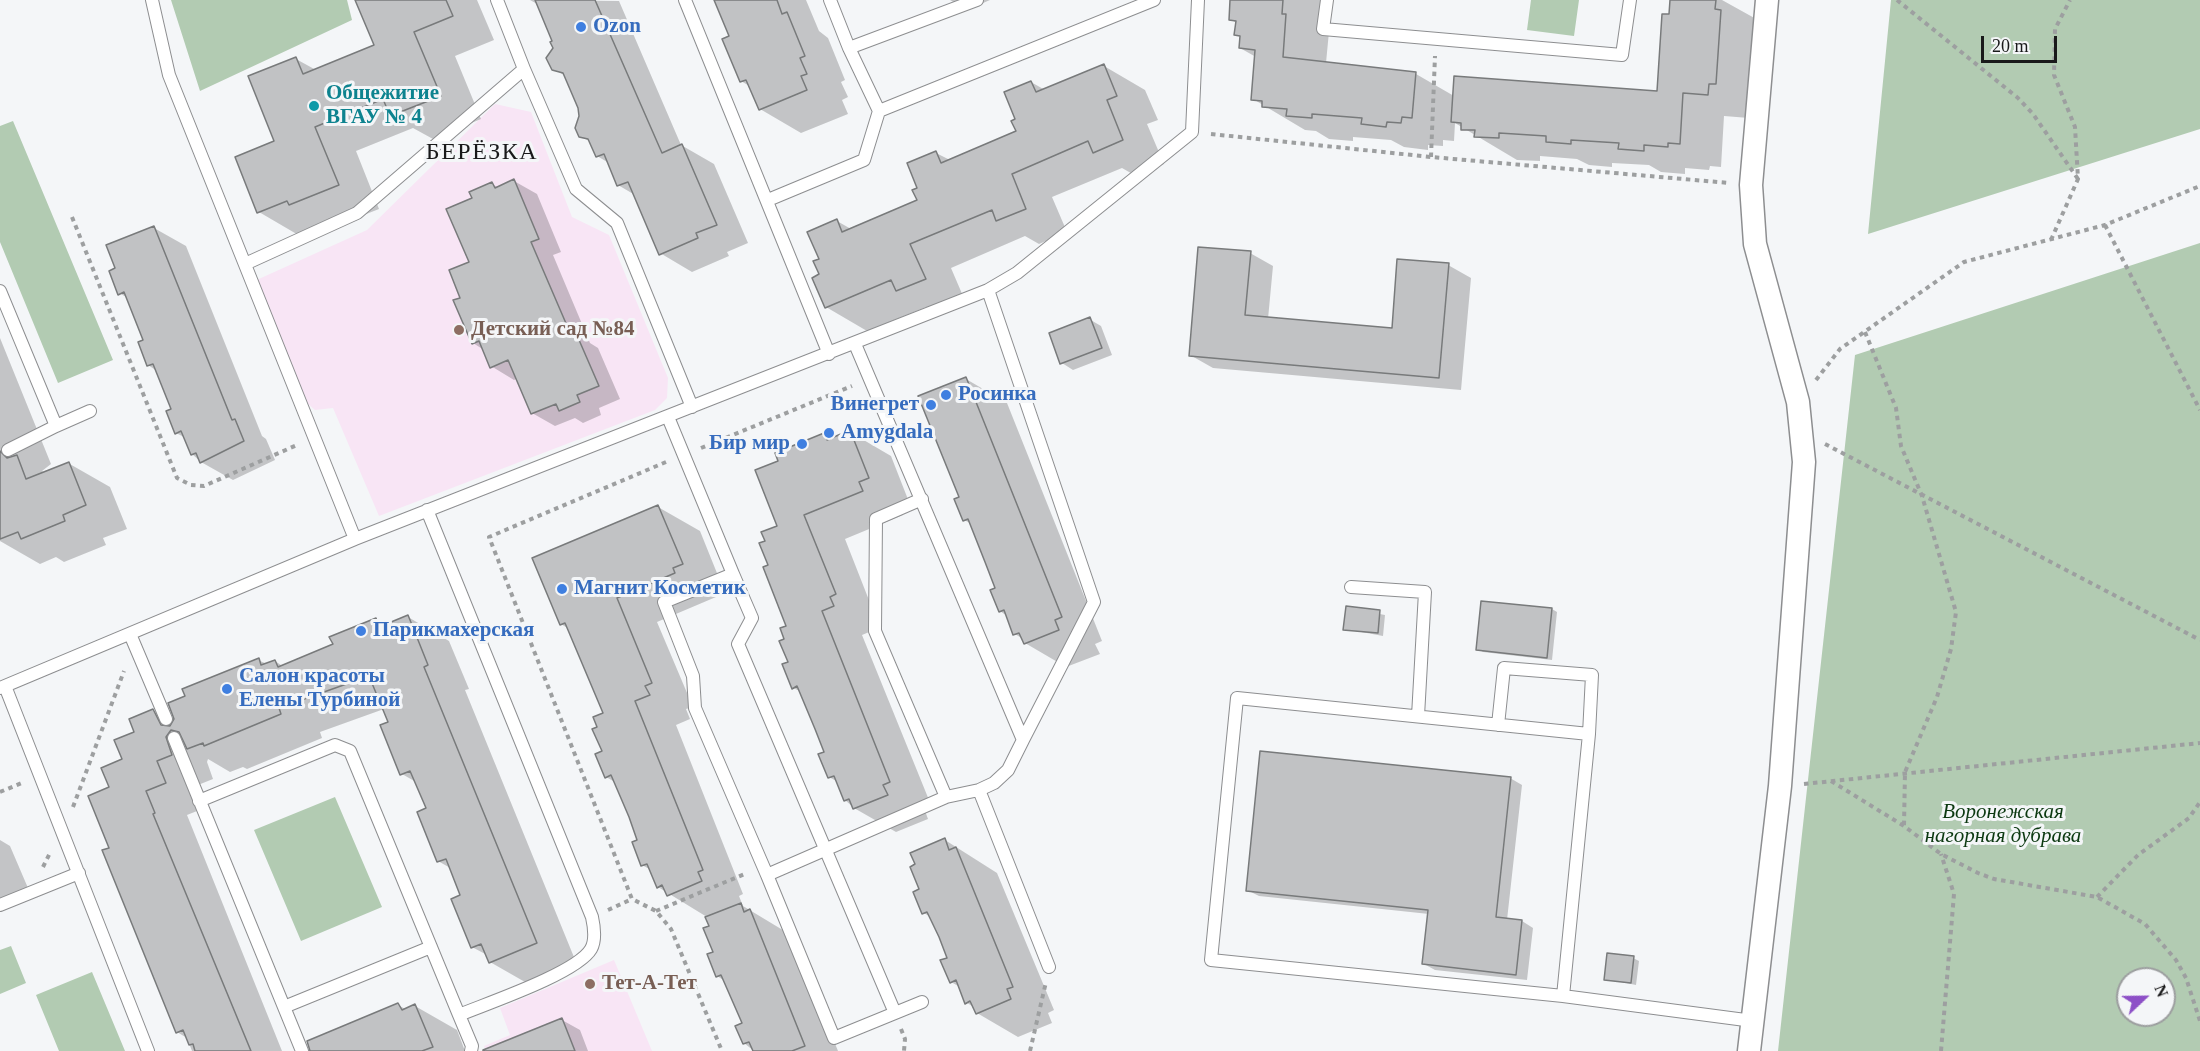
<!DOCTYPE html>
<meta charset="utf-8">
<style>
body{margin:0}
#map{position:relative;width:2200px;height:1051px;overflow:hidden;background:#f4f6f8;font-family:"Times New Roman",serif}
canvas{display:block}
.north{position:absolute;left:2116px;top:967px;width:60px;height:60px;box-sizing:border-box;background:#f4f6f8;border:2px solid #9c9e9f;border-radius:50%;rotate:68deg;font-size:16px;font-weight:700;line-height:24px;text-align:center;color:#19191a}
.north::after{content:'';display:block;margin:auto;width:21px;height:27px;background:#8d50c7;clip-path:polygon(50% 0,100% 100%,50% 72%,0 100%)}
.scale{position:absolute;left:1981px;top:36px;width:76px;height:27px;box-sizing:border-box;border:3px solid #19191a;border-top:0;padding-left:8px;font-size:18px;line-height:21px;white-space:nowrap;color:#19191a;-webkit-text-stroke:4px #f4f6f8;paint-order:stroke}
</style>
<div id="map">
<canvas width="2200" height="1051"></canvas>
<div class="north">N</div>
<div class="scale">20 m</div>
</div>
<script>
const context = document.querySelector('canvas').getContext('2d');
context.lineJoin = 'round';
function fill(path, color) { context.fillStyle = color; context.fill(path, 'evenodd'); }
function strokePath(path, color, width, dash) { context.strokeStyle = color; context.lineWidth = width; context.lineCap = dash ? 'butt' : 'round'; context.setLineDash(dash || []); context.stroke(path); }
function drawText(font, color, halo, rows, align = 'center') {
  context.font = font + ' "Times New Roman",serif'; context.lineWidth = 6; context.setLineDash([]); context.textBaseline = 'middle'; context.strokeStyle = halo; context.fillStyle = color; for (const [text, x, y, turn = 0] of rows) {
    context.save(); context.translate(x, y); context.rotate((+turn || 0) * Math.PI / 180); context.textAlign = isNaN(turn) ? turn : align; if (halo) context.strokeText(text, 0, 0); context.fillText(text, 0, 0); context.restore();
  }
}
fill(new Path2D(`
 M 495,104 L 531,112 L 572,217 L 609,235 L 668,378 L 667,398 L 655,410 L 379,516 L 333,408 L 315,410 L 294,392 L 250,283 L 367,230 Z
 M 614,960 L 652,1051 L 486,1051 L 484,1046 L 510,1035 L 500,1008 Z`), '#f8e5f5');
fill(new Path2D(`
 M 171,0 L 347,0 L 352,20 L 200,91 Z
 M 1531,0 L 1579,0 L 1574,36 L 1527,30 Z
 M 1891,0 L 2200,0 L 2200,129 L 1868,234 Z
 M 13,121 L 113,360 L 58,383 L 0,242 L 0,126 Z
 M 2200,243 L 2200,1051 L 1778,1051 L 1855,355 ZM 2128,979 L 2164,979 L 2164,1015 L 2128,1015 Z
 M 335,797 L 382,907 L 301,941 L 254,830 Z
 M 11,946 L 26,983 L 0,994 L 0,950 Z
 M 92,972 L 125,1051 L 59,1051 L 36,995 Z`), '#b2cbb2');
fill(new Path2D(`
 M 357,0 L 477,0 L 494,40 L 455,56 L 481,119 L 433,139 L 413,128 L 356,151 L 379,209 L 331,228 L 300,236 L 259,212 L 296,59 L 316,70 L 376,46 Z
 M 530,0 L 619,1 L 681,145 L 714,164 L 748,243 L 727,252 L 729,256 L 692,272 L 660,253 L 635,195 L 618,185 L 609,163 L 597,156 L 591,142 L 580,136 L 579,108 L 566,76 L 553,69 L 554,41 L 539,5 Z
 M 716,0 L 806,0 L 819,31 L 828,38 L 845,80 L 841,82 L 848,97 L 842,100 L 848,114 L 801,133 L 760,109 L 751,87 L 741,81 L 731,37 Z
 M 950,0 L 990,0 L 967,10 Z
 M 1232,0 L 1332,0 L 1326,63 L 1416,74 L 1454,96 L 1658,93 L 1672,0 L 1722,0 L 1758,20 L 1749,118 L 1724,116 L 1721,167 L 1710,166 L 1709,170 L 1685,168 L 1685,174 L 1661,172 L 1649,165 L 1612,163 L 1612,167 L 1589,165 L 1577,159 L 1540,156 L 1540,161 L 1517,160 L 1455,123 L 1454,141 L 1443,140 L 1443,146 L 1428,145 L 1428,150 L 1404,147 L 1391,140 L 1353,137 L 1353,141 L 1329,139 L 1316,131 L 1305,130 L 1253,99 L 1256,57 L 1240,48 L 1241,37 L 1236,34 L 1237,23 L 1230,19 Z
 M 1104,66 L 1145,90 L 1158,120 L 1147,124 L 1164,164 L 1136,176 L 1122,168 L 1052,197 L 1067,232 L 1039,244 L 1025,236 L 951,268 L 966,303 L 939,314 L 926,307 L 867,331 L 826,307 L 821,260 L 837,221 L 851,229 L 919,201 L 919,189 L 936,153 L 950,160 L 1018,132 L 1017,120 L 1031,82 L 1045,90 Z
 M 514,181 L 537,194 L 561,252 L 553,255 L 590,343 L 598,348 L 620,399 L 599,408 L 601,415 L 583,423 L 575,418 L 555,426 L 532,413 L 518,378 L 514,380 L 491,366 L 484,350 L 473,343 L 462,299 L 471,263 L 474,199 L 492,184 L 499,188 Z
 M 154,228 L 186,246 L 262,436 L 266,439 L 275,460 L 233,480 L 201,462 L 192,454 L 186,438 L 176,433 L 173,409 L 157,371 L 148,365 L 145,341 L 128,298 L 119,293 L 117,269 Z
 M 1250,253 L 1273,266 L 1268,319 L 1393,330 L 1448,265 L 1471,278 L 1461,390 L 1213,368 L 1190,355 Z
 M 1089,319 L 1101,326 L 1112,355 L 1073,370 L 1062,363 Z
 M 0,338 L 51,464 L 42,471 L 45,473 L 68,463 L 110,487 L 127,529 L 103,538 L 106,545 L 64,562 L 56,557 L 40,564 L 0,541 Z
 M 966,379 L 1007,403 L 1102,641 L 1095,644 L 1100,654 L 1066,667 L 1025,643 L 1023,639 L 1015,634 L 1007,616 L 1000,611 L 997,589 L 972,524 L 964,520 L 961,498 Z
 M 850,432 L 891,456 L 909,502 L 900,506 L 903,515 L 845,539 L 876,618 L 874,630 L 862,635 L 931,805 L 924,808 L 928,819 L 896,832 L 854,808 L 845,800 L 838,782 L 829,777 L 826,753 L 802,692 L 793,688 L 786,640 L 788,627 L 770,566 L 767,542 L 779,527 L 780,462 L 824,435 L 832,439 Z
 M 658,507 L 700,531 L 723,588 L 714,592 L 716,597 L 657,622 L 693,707 L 686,709 L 690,719 L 676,725 L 743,894 L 739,896 L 743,906 L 791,935 L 838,1051 L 754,1051 L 744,1043 L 744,1024 L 725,981 L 717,976 L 711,927 L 707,917 L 658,887 L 651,870 L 642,865 L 639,841 L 615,782 L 606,777 L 599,727 L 605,714 L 569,629 L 561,624 Z
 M 1347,608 L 1385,615 L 1383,636 L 1345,629 Z
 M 1552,609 L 1557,612 L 1552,660 L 1483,652 L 1478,649 Z
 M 408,617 L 449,641 L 469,689 L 465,690 L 578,967 L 532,986 L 490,962 L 487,955 L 472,947 L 462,896 L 452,869 L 438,861 L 427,809 L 416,782 L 402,774 L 384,709 L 320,732 L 322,738 L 247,769 L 243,767 L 230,772 L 208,759 L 207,762 L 213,779 L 198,785 L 207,807 L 187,815 L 282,1051 L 192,1051 L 187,1038 L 177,1032 L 111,848 L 111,788 L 136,733 L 153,711 L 174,723 L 258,660 L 267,664 L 275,661 L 284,667 L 335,645 L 376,619 L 387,626 Z
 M 1510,778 L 1522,785 L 1507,920 L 1522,921 L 1533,928 L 1527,980 L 1435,970 L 1424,964 L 1429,914 L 1259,896 L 1247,890 Z
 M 0,840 L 10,846 L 28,888 L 0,906 Z
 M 945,840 L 997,873 L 1054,1010 L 1048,1013 L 1052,1023 L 1018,1037 L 977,1013 L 974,1007 L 967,1003 L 960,987 L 951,982 L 949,958 L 932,918 L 924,913 L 921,890 Z
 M 1633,958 L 1639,961 L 1636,985 L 1606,979 Z
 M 398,1005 L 407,1010 L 415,1006 L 457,1030 L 465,1051 L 311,1051 Z
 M 562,1020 L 580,1030 L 588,1051 L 490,1051 Z`), '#0003');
const building = new Path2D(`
 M 355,0 L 446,0 L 453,16 L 414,32 L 441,96 L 390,116 L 383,99 L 315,127 L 339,185 L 289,205 L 287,201 L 257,213 L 235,157 L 274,141 L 248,76 L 296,57 L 303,74 L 374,45 Z
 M 535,0 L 595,0 L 662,153 L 682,144 L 717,225 L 696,233 L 698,238 L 659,255 L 628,182 L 617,186 L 604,154 L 596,157 L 588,139 L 579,137 L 575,128 L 579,116 L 578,108 L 563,73 L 552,70 L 546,58 L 553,48 L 550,42 L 552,41 Z
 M 714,0 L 777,0 L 782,14 L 787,12 L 805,56 L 800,58 L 807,74 L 801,76 L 807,90 L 759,110 L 746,80 L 740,82 L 722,39 L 729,36 Z
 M 1230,0 L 1283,0 L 1282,14 L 1286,14 L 1283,57 L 1416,72 L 1412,118 L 1402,117 L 1401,123 L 1387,122 L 1386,127 L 1361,124 L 1362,118 L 1312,114 L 1312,118 L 1286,116 L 1287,109 L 1262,107 L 1262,101 L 1251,100 L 1255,50 L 1239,48 L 1240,36 L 1234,35 L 1236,21 L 1229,20 Z
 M 1670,0 L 1716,0 L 1715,9 L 1721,10 L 1716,84 L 1709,84 L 1708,95 L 1683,93 L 1680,144 L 1668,143 L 1668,147 L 1644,145 L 1644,151 L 1618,149 L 1619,143 L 1571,140 L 1571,144 L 1546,142 L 1546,136 L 1499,133 L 1499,138 L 1474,137 L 1475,130 L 1461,130 L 1461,123 L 1451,122 L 1454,76 L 1657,91 L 1662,14 L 1669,14 Z
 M 1104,64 L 1117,96 L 1107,100 L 1123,140 L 1093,153 L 1088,141 L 1012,174 L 1026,209 L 996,221 L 992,210 L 910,244 L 926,279 L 896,291 L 891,280 L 825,308 L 812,278 L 819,274 L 813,261 L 819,259 L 807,232 L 837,219 L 842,232 L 917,200 L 912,190 L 917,188 L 907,163 L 936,151 L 941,163 L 1016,131 L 1011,121 L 1015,119 L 1004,92 L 1031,81 L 1036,92 Z
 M 514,179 L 539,239 L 531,242 L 571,335 L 576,333 L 599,386 L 577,395 L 580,402 L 559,411 L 556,404 L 531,414 L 508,360 L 490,368 L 479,341 L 472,344 L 453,300 L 460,298 L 449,270 L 469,262 L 446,209 L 472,198 L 469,192 L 492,182 L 495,188 Z
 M 154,226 L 232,420 L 235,419 L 244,441 L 200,463 L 196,453 L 191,455 L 181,431 L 175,434 L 166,411 L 171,409 L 153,364 L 147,366 L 138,342 L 143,340 L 124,292 L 118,295 L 109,271 L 115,268 L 106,245 Z
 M 1198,247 L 1251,251 L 1245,315 L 1392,328 L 1397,259 L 1449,263 L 1439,378 L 1189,356 Z
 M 1090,317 L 1102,348 L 1060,364 L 1049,333 Z
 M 966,377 L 1062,617 L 1055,620 L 1059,630 L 1024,644 L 1019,633 L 1013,635 L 1004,610 L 999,612 L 990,590 L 995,588 L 985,562 L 968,519 L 963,521 L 954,499 L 959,497 L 918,396 Z
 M 850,430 L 869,478 L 859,482 L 863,491 L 804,515 L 836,594 L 830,597 L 834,606 L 822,611 L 890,782 L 883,785 L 888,795 L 853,809 L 849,799 L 844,801 L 834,776 L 828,778 L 818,754 L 824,752 L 815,729 L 797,686 L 792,689 L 782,664 L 788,662 L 779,641 L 784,639 L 780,628 L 786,626 L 763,567 L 768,565 L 759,543 L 765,541 L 761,532 L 777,526 L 755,470 L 778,461 L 775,453 L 824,433 L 827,440 Z
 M 0,451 L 7,458 L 17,455 L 26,479 L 69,462 L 86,505 L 63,515 L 65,521 L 21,539 L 18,532 L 0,539 Z
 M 658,505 L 683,564 L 673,568 L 675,573 L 617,598 L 652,683 L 645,686 L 650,695 L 635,701 L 703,870 L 698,872 L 702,881 L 667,896 L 662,885 L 657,888 L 647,864 L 641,866 L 632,842 L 637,840 L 629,817 L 611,775 L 605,778 L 595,754 L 602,751 L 592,729 L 597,727 L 593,717 L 603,713 L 565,623 L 560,625 L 532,558 Z
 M 1481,601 L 1552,608 L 1547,658 L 1476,650 Z
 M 1346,606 L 1380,610 L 1378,633 L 1343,630 Z
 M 408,615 L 428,665 L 424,667 L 537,943 L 489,963 L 481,944 L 471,948 L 451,899 L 460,895 L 446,859 L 437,862 L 417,812 L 426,808 L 410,771 L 400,775 L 380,725 L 388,722 L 369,676 L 279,708 L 281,714 L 204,746 L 203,743 L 187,749 L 179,732 L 171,730 L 166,737 L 172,755 L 157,761 L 166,783 L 146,791 L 155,813 L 153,814 L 251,1051 L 195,1051 L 193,1044 L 189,1045 L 183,1030 L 176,1033 L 102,850 L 109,848 L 88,796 L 109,787 L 101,768 L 122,759 L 114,740 L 134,732 L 129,719 L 153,709 L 161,725 L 170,726 L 174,719 L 168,703 L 185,696 L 182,689 L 259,658 L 261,665 L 275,660 L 278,667 L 333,644 L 329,637 L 376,618 L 379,627 Z
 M 1260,751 L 1511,777 L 1496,917 L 1522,920 L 1516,975 L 1422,964 L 1428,910 L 1246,891 Z
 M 945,838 L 949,850 L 956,847 L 1013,987 L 1007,989 L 1011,999 L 976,1014 L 970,1001 L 965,1004 L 956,980 L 950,983 L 940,960 L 947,958 L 939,937 L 927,912 L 922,914 L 913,892 L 919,889 L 910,867 L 915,864 L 910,853 Z
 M 741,903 L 744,912 L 750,909 L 805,1046 L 792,1051 L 753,1051 L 749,1042 L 743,1044 L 735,1026 L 742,1023 L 721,975 L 716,977 L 707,954 L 713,952 L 703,928 L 709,926 L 705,917 Z
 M 1607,953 L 1634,956 L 1631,983 L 1604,980 Z
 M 398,1003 L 402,1010 L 415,1004 L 433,1047 L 422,1051 L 310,1051 L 307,1041 Z
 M 562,1018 L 575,1051 L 483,1051 L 483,1050 Z`);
fill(building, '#c1c2c4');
strokePath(building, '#787a7b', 1.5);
const lane = new Path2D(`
 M 152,0 L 169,75 L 355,539
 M 685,0 L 829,354
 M 830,0 L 849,48 L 879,111
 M 1327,0 L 1323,29 L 1622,55 L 1630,0
 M 849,48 L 977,0
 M 524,69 L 576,189 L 617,223 L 692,407
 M 768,200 L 864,160 L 879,111 L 1154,0
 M 245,264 L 357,213 L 524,69 L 497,0
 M 988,290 L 1094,602 L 1023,740
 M 0,291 L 56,426 L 8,450
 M 855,344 L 1023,740 L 1008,770 L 994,783 L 979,790 L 946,797 L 767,875 L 834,1038 L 922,1002
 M 668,417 L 733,574 L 664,602 L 693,676 L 695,708 L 767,875
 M 56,426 L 90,411
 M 922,499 L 876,519 L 875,631 L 946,797
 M 733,574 L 752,618 L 738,644 L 895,1013
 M 1351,587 L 1425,592 L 1418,716
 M 130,634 L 166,719
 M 5,686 L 148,1051
 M 0,688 L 355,539 L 988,290 L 1017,273 L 1192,132 L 1198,0
 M 1498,725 L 1504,668 L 1592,675 L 1589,734
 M 174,738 L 302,1051
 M 979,790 L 1049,967
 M 199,801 L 335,745 L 350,751 L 459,1015 C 488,1003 577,973 591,949 C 596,940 594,926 592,917 L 427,510
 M 0,905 L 79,873
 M 1563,996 L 1589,734 L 1237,698 L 1211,960 L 1563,996 L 1753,1021
 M 284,1007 L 431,947
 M 459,1015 L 472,1046 L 471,1051`);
const street = new Path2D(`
 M 1749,1051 L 1780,786 L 1804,462 L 1798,402 L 1755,244 L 1751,185 L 1767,0`);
strokePath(lane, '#8d8e90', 14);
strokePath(street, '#8d8e90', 25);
strokePath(new Path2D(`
 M 1897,0 L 2018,98 L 2033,114 L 2078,179
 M 1211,134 L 1431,157 L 1729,183
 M 1431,157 L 1435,56
 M 72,217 L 177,478 L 191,485 L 204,486 L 297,445
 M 2105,225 L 2200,410
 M 2051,240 L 2078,179 L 2075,127 L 2054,75 L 2055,29 L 2070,0
 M 1865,332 L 1896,408 L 1901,446 L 1922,496 L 1956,612 L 1951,649 L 1937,697 L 1905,772 L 1904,826
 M 1816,380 L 1840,349 L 1964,262 L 2105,225 L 2200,186
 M 1825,444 L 2200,640
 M 701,448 L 852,386
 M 666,462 L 489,537 L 632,899 L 656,911 L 671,929 L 722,1051
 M 1831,781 L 1904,826 L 1941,854 L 1978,873 L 1994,879 L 2097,897 L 2145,924 L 2176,960 L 2186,978 L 2200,1021
 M 1804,784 L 2200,743
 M 0,792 L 24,782
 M 73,807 L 124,671
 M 43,867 L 50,853
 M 2097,897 L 2138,855 L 2189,818 L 2200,802
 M 608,910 L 632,899
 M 656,911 L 747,873
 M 901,1029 L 905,1039 L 904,1051
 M 1030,1051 L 1046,982
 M 1941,1051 L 1954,894 L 1941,854`), '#9d9fa0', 4, [4.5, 4.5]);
strokePath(lane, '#fff', 12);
strokePath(street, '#fff', 22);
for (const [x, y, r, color] of [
 [581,27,6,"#3f7fe0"],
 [314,106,6,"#0f9aa8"],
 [459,330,6,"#8d6e63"],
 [946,395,6,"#3f7fe0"],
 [931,405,6,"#3f7fe0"],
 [829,433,6,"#3f7fe0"],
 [802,444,6,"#3f7fe0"],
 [562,589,6,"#3f7fe0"],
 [361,631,6,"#3f7fe0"],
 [227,689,6,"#3f7fe0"],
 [590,984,6,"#8d6e63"]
]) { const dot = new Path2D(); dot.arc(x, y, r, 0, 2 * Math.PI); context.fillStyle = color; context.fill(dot); strokePath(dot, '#f4f6f8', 2); }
drawText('bold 21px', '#366cbe', '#f4f6f8', [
 ["Ozon",593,27],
 ["Росинка",958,395],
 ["Винегрет",919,405,"right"],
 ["Amygdala",841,433],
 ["Бир мир",790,444,"right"],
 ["Магнит Косметик",574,589],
 ["Парикмахерская",373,631],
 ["Салон красоты",239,677],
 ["Елены Турбиной",239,701]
], 'left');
drawText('bold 21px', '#0d838f', '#f4f6f8', [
 ["Общежитие",326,94],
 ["ВГАУ № 4",326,118]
], 'left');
drawText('bold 21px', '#785e54', '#f4f6f8', [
 ["Детский сад №84",471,330],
 ["Тет-А-Тет",602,984]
], 'left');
drawText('italic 21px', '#0c3911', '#f4f6f8', [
 ["Воронежская",2003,812],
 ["нагорная дубрава",2003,836]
]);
context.letterSpacing = '1.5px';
drawText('24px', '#19191a', '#f4f6f8', [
 ["БЕРЁЗКА",482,153]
]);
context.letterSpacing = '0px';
</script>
